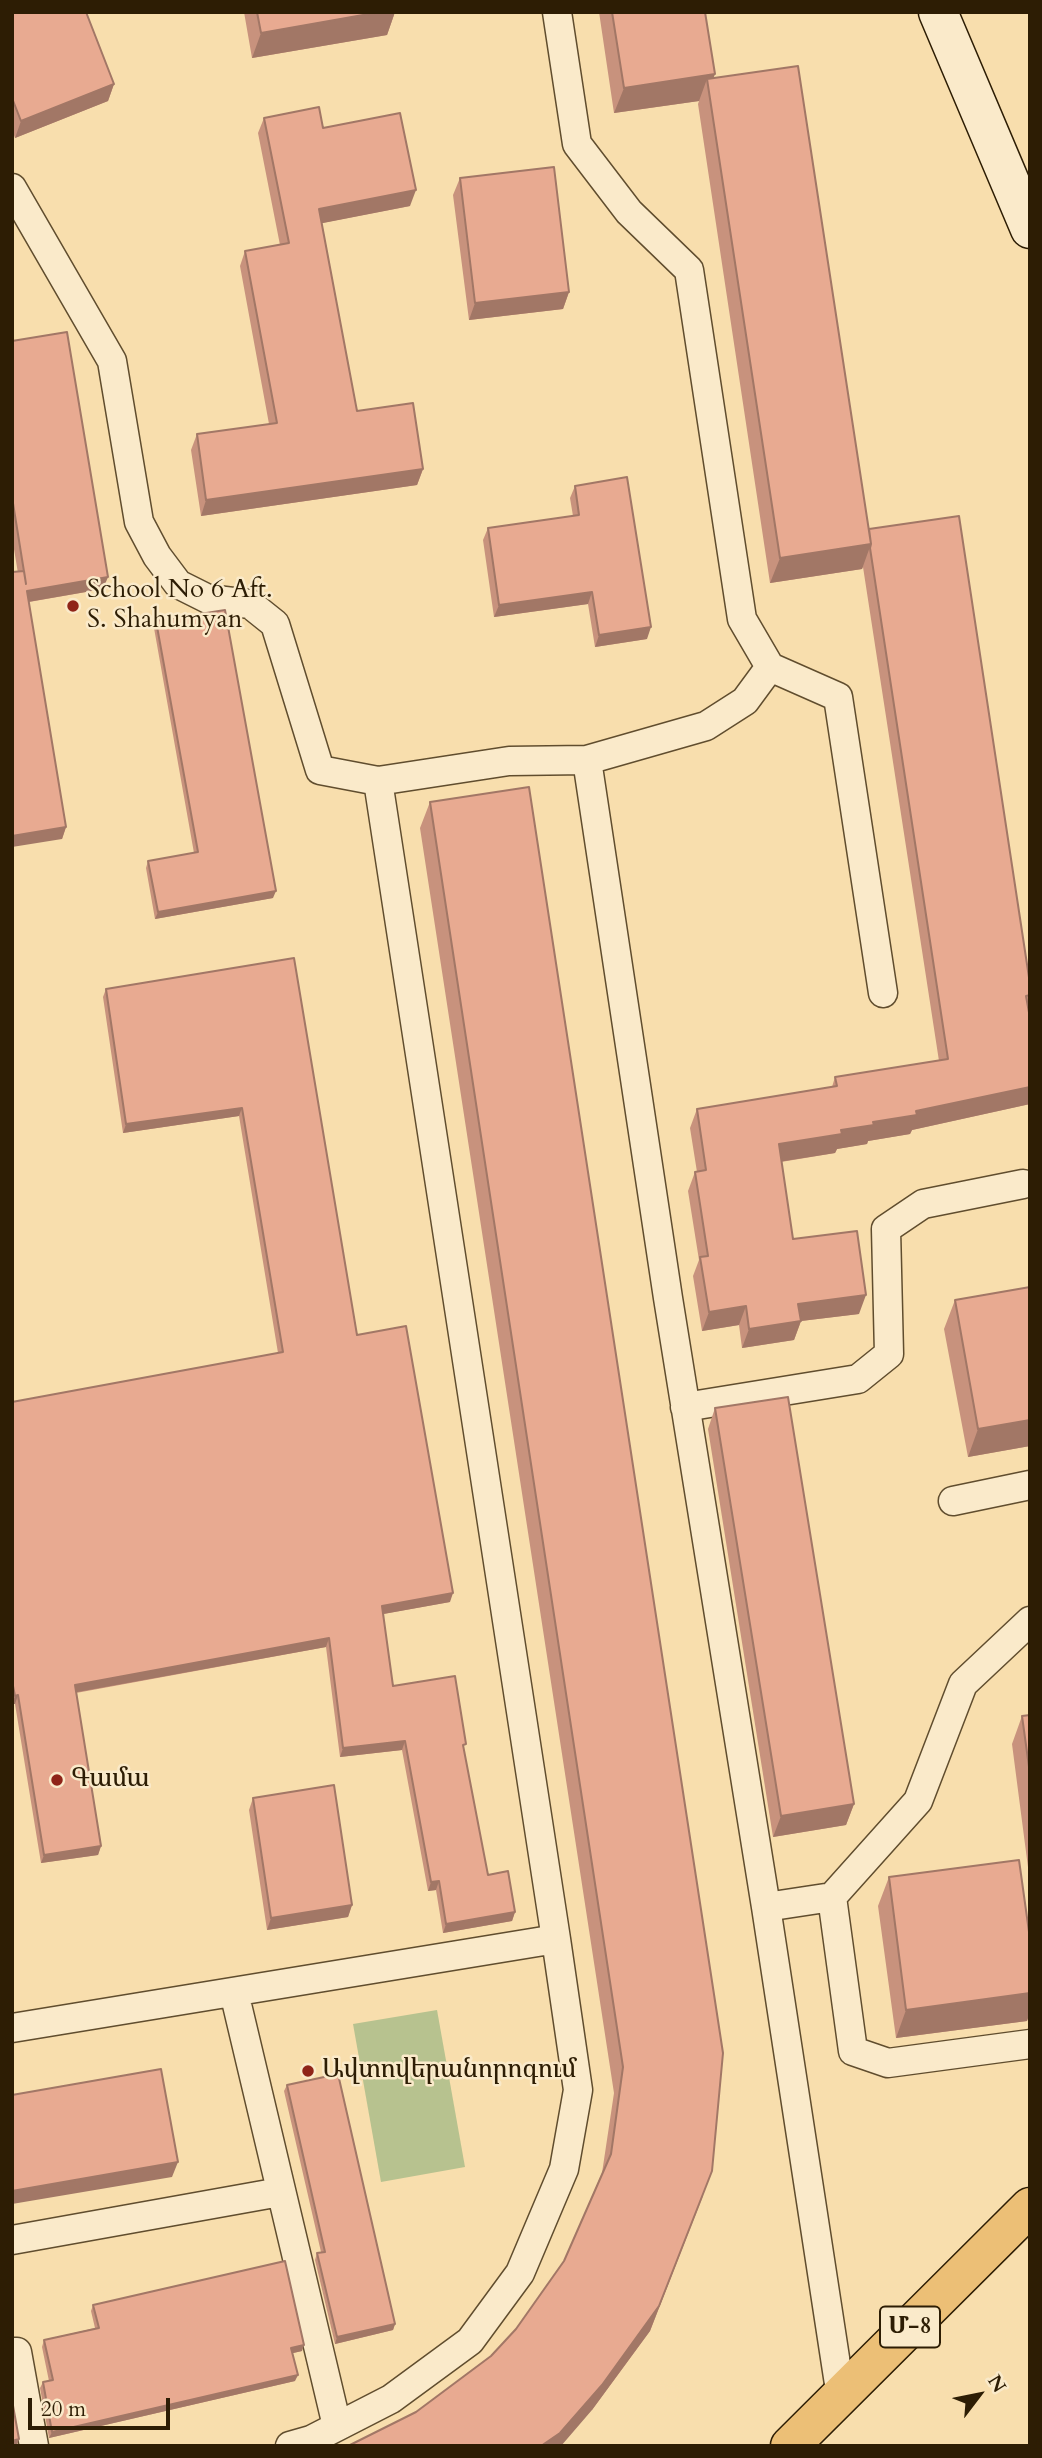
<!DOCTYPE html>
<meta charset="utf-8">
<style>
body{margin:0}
#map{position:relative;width:1042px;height:2458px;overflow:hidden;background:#f8dead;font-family:Cardo,serif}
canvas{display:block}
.frame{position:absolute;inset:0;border:14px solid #2d1d04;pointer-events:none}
.north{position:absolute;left:944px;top:2360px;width:70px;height:70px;-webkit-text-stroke:5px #faeaca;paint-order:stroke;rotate:58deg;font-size:19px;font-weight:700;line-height:28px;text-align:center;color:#2d1d04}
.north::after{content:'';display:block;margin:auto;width:24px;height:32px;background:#2d1d04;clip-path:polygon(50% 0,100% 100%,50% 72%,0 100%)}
.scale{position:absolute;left:28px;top:2398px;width:142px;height:32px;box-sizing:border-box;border:4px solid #2d1d04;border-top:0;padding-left:9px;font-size:21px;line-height:24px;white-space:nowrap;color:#2d1d04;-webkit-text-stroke:5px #faeaca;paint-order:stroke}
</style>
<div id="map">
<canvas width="1042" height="2458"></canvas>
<div class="frame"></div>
<div class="north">N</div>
<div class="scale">20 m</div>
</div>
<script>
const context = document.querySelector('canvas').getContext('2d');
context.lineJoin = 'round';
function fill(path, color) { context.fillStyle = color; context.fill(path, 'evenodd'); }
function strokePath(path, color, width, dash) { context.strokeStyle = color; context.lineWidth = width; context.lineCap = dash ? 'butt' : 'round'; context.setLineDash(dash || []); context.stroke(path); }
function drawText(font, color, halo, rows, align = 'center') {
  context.font = font + ' Cardo,"Noto Serif Armenian",serif'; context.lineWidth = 5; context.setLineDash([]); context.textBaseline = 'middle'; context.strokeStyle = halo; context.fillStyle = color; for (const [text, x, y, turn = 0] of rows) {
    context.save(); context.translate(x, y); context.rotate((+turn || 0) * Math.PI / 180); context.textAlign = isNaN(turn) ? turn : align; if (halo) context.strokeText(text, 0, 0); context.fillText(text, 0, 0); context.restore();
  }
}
fill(new Path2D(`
 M 437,2010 L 465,2167 L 381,2182 L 353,2024 Z`), '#b7c28f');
const lane = new Path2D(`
 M 12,188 L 112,361 L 139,522 L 157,556 L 178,584 L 208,599 L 250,604 L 275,624 L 320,770 L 378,781 L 509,761 L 587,760 L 706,726 L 745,701 L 770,667 L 742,619 L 689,270 L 629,212 L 577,144 L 557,12
 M 770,667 L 838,697 L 883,993
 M 587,760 L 668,1298 L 766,1907 L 841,2397
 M 685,1407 L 858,1379 L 889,1354 L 886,1229 L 923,1204 L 1023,1184
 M 953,1501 L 1030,1485
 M 832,1897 L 853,2051 L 888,2063 L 1030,2044
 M 766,1907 L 832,1897 L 918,1801 L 963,1684 L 1030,1621
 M 234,1992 L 337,2426
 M 12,2028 L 556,1939 L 378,781
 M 12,2240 L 280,2192
 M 12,2352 L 17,2352 L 34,2446
 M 290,2446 L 311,2440 L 391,2399 L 470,2341 L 520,2273 L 564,2169 L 578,2090 L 556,1939`);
const secondary = new Path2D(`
 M 938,12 L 1030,229`);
const highway = new Path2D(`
 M 790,2446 L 1030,2207`);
strokePath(lane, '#604d2e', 31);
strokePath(secondary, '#2d1d04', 41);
strokePath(highway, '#2d1d04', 41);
strokePath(lane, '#faeaca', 28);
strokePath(secondary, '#faeaca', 38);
strokePath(highway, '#ecbf76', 38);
fill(new Path2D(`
 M 12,12 L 114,84 L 108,101 L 15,138 L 12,130 Z
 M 244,12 L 395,12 L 387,35 L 252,58 Z
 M 599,12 L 705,12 L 713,78 L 869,529 L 1030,984 L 1030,999 L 1028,1005 L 1030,1018 L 1030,1104 L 912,1130 L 910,1134 L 868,1141 L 867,1144 L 837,1149 L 835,1153 L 781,1162 L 793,1239 L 859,1314 L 801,1321 L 794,1340 L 742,1348 L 739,1325 L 702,1331 L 693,1276 L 699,1260 L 688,1191 L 695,1172 L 697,1172 L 690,1128 L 697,1109 L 832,1087 L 835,1077 L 939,1061 L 863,567 L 862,569 L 770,583 L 698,104 L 699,101 L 614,113 Z
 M 264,118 L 323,128 L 410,206 L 322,223 L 357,411 L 423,469 L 417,485 L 201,516 L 191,450 L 197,434 L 269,424 L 240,266 L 245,251 L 280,245 L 258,133 Z
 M 460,178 L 569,292 L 563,309 L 469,320 L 453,195 Z
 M 12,341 L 103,589 L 29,602 L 66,827 L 62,839 L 12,537 Z
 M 575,486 L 647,639 L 595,647 L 588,604 L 494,617 L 483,540 L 488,528 L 573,516 L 570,498 Z
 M 156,621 L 273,898 L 155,919 L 146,868 L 148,861 L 194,853 L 154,628 Z
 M 430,802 L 703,2196 L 650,2331 L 592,2410 L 416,2412 L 491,2356 L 516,2329 L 564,2261 L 602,2173 L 614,2093 L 420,828 Z
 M 294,958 L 357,1335 L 450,1602 L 383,1614 L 393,1686 L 464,1751 L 488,1875 L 515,1912 L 512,1921 L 443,1933 L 436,1890 L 428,1891 L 402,1750 L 340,1757 L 326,1647 L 76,1693 L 101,1846 L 98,1855 L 41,1863 L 15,1704 L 12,1704 L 12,1402 L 278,1353 L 239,1116 L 123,1133 L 103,997 L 106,989 Z
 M 955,1300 L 1030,1446 L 968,1457 L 944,1329 Z
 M 715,1408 L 854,1804 L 846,1825 L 773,1837 L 708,1429 Z
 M 1030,1715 L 1030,1875 L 1029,1875 L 1012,1744 L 1022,1716 Z
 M 253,1798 L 352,1905 L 348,1917 L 267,1930 L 249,1810 Z
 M 889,1877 L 1030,1939 L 1030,2012 L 1027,2021 L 896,2038 L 878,1906 Z
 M 287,2085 L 395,2324 L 393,2330 L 335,2344 L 315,2260 L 317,2253 L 321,2252 L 284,2091 Z
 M 93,2305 L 302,2351 L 293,2353 L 295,2381 L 49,2438 L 40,2388 L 43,2382 L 49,2381 L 42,2347 L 44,2340 L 95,2328 L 91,2311 Z`), '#c8927d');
fill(new Path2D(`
 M 380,12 L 395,12 L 387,35 L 252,58 L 261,33 Z
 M 715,74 L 709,90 L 707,79 L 699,101 L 614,113 L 624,88 Z
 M 114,84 L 108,101 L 15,138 L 21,121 Z
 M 416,190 L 410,206 L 313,225 L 319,209 Z
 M 569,292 L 563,309 L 469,320 L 475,303 Z
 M 423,469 L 417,485 L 201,516 L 206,500 Z
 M 871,544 L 862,569 L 770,583 L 780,558 Z
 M 108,577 L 103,589 L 22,603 L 27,591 Z
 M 592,592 L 588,604 L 494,617 L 499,605 Z
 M 651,627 L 647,639 L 595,647 L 599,635 Z
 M 66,827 L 62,839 L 12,847 L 12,836 Z
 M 276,891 L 273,898 L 155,919 L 158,912 Z
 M 1030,1087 L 1030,1104 L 912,1130 L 910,1134 L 868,1141 L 867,1144 L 837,1149 L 835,1153 L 772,1163 L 779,1144 L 916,1111 Z
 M 242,1108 L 239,1116 L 123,1133 L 126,1124 Z
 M 866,1295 L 859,1314 L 801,1321 L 794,1340 L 742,1348 L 749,1329 L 798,1304 Z
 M 746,1306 L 739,1325 L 702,1331 L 709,1312 Z
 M 1030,1420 L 1030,1446 L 968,1457 L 978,1429 Z
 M 453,1593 L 450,1602 L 378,1615 L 382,1606 Z
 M 329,1638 L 326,1647 L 72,1693 L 75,1685 Z
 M 18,1695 L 15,1704 L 12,1704 L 15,1696 Z
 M 405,1741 L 402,1750 L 340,1757 L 343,1748 Z
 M 854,1804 L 846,1825 L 773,1837 L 781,1816 Z
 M 101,1846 L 98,1855 L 41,1863 L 44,1855 Z
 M 439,1881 L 436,1890 L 428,1891 L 431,1882 Z
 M 352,1905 L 348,1917 L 267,1930 L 271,1918 Z
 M 515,1912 L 512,1921 L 443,1933 L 446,1924 Z
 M 1030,1993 L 1030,2012 L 1027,2021 L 896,2038 L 906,2010 Z
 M 178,2162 L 172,2177 L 12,2204 L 12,2191 Z
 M 712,2171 L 650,2331 L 592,2410 L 561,2446 L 541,2446 Z
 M 395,2324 L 393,2330 L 335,2344 L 337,2337 Z
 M 304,2345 L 302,2351 L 289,2354 L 291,2348 Z
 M 298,2375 L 295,2381 L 49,2438 L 52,2432 Z
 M 19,2439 L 17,2445 L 12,2446 L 12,2441 Z`), '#a27766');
const building = new Path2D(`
 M 12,12 L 86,12 L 114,84 L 21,121 L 12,98 Z
 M 257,12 L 380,12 L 261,33 Z
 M 612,12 L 705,12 L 715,74 L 624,88 Z
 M 798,66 L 871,544 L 780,558 L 707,79 Z
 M 319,107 L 323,128 L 400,113 L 416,190 L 319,209 L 357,411 L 413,403 L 423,469 L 206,500 L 197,434 L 277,423 L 245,251 L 289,243 L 264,118 Z
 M 554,167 L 569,292 L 475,303 L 460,178 Z
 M 67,332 L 108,577 L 27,591 L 66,827 L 12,836 L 12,572 L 24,571 L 26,584 L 12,497 L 12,341 Z
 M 627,477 L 651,627 L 599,635 L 592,592 L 499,605 L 488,528 L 579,515 L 575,486 Z
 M 959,516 L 1030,984 L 1030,995 L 1026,996 L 1030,1018 L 1030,1087 L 916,1111 L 917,1115 L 873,1122 L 874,1125 L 841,1130 L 842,1134 L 779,1144 L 793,1239 L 857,1231 L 866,1295 L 798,1304 L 801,1321 L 749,1329 L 746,1306 L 709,1312 L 700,1257 L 708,1256 L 695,1172 L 706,1170 L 697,1109 L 837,1086 L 835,1077 L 948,1059 L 870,548 L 871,544 L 869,529 Z
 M 225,610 L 276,891 L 158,912 L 148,861 L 198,852 L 156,621 Z
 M 529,787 L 723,2053 L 712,2171 L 659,2306 L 602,2385 L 560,2433 L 541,2446 L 348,2446 L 416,2412 L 491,2356 L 516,2329 L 564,2261 L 611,2154 L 623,2067 L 430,802 Z
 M 294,958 L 357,1335 L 406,1326 L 453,1593 L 382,1606 L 393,1686 L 455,1676 L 466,1744 L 463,1745 L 488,1875 L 508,1871 L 515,1912 L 446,1924 L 439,1881 L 431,1882 L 405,1741 L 343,1748 L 329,1638 L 75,1685 L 101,1846 L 44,1855 L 18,1695 L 15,1696 L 12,1681 L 12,1402 L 283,1352 L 242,1108 L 126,1124 L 106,989 Z
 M 1030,1287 L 1030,1420 L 978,1429 L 955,1300 Z
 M 788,1397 L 854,1804 L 781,1816 L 715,1408 Z
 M 1030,1715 L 1030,1774 L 1022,1716 Z
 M 334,1785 L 352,1905 L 271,1918 L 253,1798 Z
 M 1019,1860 L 1030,1939 L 1030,1993 L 906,2010 L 889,1877 Z
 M 161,2069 L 178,2162 L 12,2191 L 12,2095 Z
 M 338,2074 L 395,2324 L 337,2337 L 317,2253 L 325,2252 L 287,2085 Z
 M 285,2261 L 304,2345 L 291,2348 L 298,2375 L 52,2432 L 43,2382 L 53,2380 L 44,2340 L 99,2328 L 93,2305 Z
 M 12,2400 L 19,2439 L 12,2441 Z`);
fill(building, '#e8aa91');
strokePath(building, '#a27766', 2);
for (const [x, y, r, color] of [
 [73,606,7,"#8f2418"],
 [57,1780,7,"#8f2418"],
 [308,2071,7,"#8f2418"]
]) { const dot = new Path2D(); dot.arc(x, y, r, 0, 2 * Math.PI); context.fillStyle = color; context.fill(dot); strokePath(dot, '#faeaca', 2.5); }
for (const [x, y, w] of [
 [910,2327,60]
]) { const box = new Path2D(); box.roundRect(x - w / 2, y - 20.5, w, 41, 5); context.fillStyle = '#faeaca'; context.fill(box); strokePath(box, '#2d1d04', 2); }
drawText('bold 24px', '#2d1d04', null, [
 ["Մ-8",910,2327]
]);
drawText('26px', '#2d1d04', '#faeaca', [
 ["School No 6 Aft.",87,591],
 ["S. Shahumyan",87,621],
 ["Գամա",71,1780],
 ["Ավտովերանորոգում",322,2071]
], 'left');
</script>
